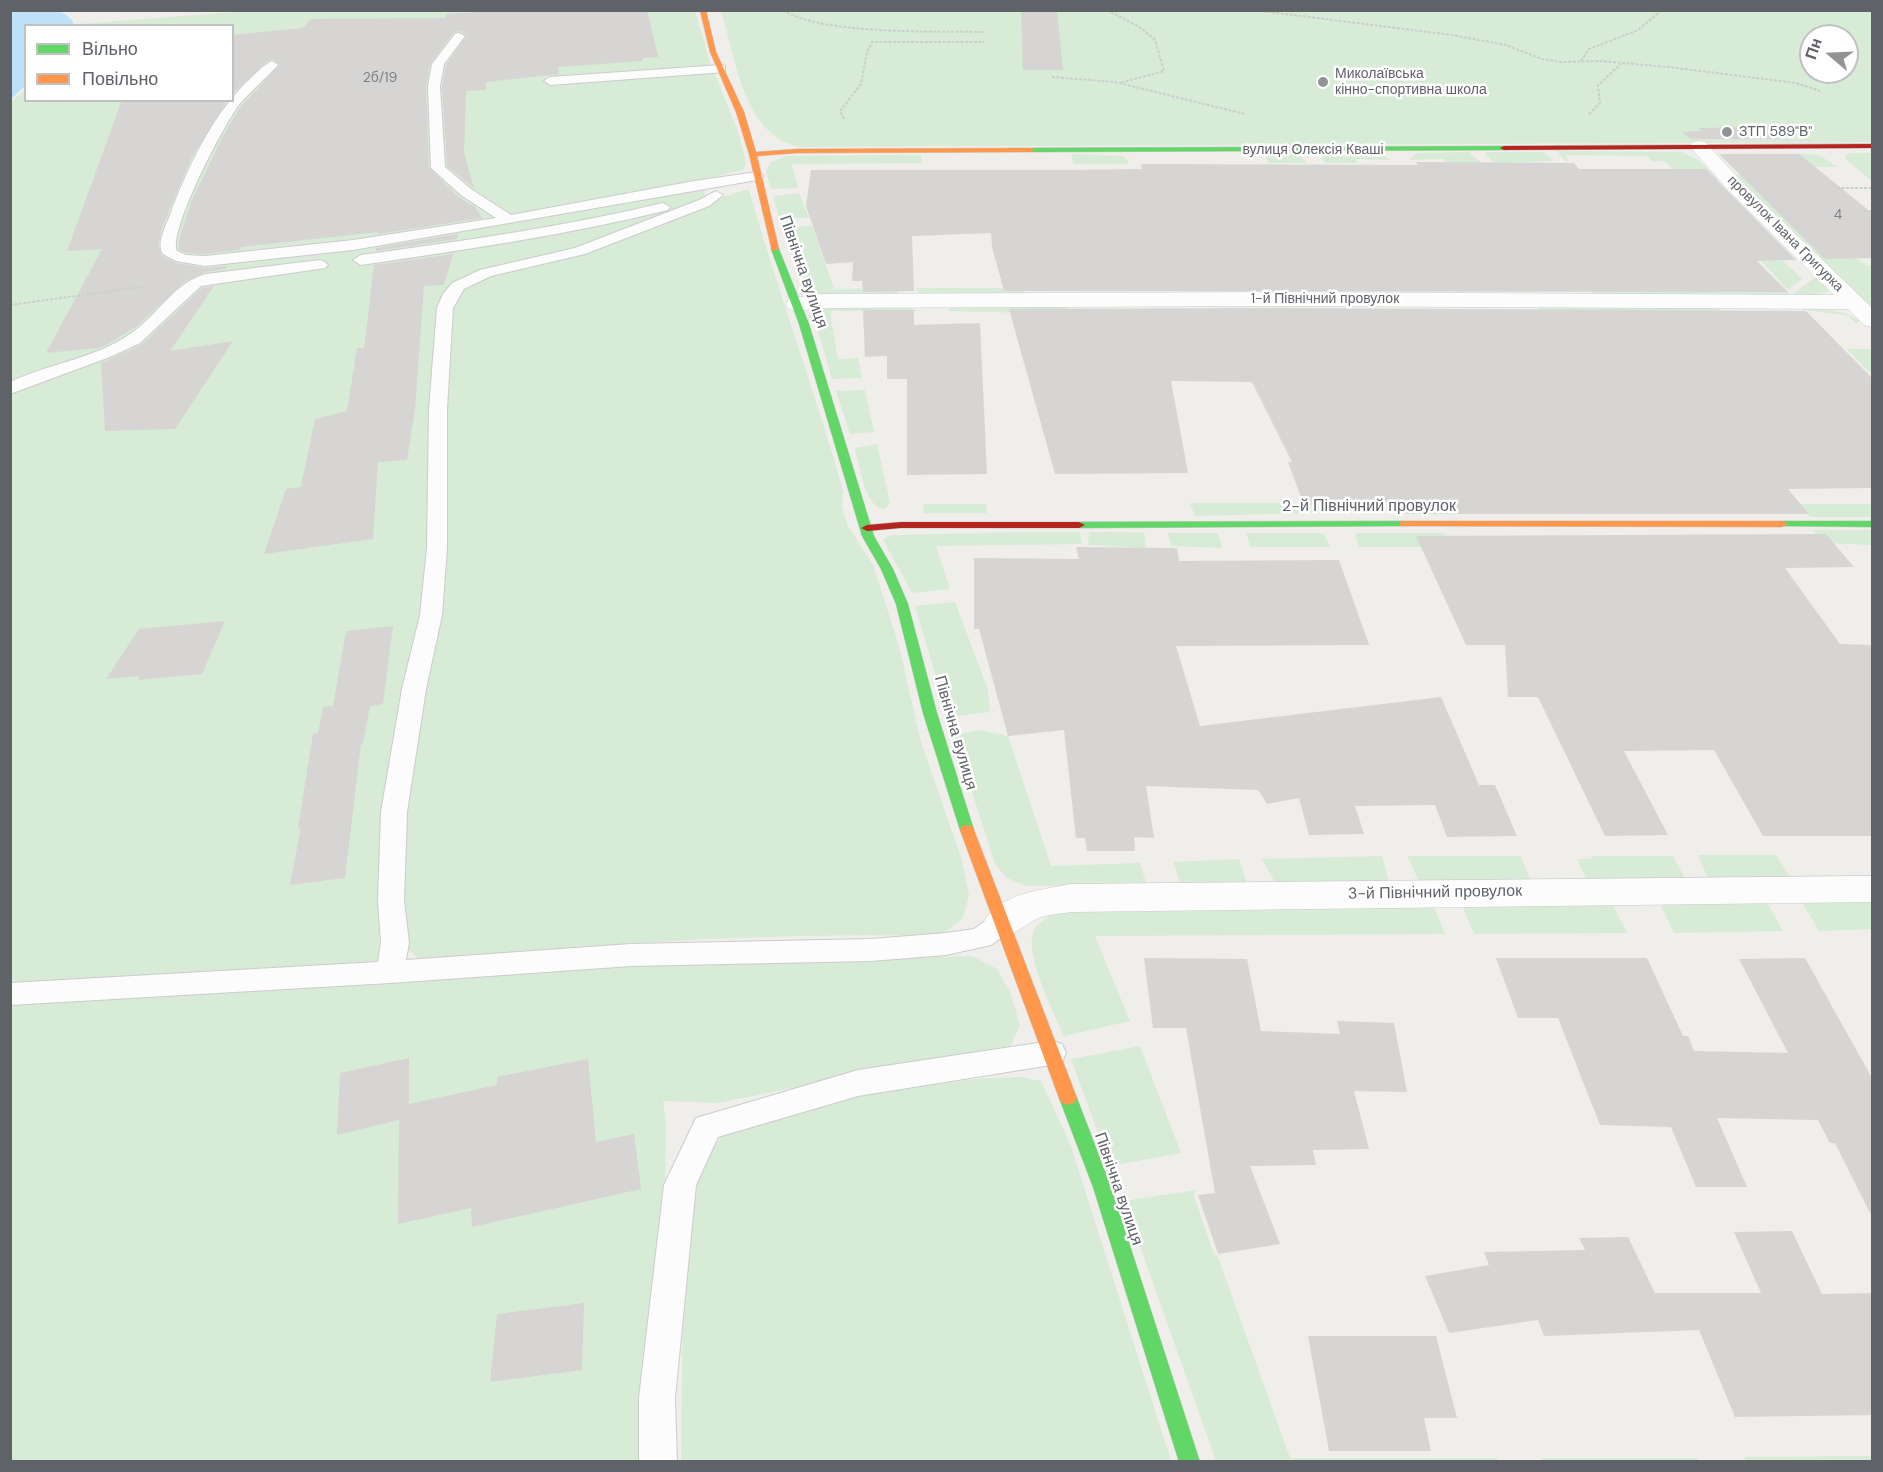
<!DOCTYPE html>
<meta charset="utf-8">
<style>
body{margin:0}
#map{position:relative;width:1883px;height:1472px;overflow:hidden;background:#efeeea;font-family:"DM Sans",sans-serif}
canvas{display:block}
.frame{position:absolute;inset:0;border:12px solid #5f6368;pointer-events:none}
.legend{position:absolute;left:24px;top:24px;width:210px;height:78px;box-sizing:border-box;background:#fff;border:2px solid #bfc1c3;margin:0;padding:8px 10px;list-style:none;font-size:18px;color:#5f6368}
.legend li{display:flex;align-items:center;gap:12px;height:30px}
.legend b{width:30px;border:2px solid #bfc1c3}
.north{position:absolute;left:1799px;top:24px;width:60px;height:60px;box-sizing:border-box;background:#fff;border:2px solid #bfc1c3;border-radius:50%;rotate:289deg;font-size:16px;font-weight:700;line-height:24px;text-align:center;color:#5f6368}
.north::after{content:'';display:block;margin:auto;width:21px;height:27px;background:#919496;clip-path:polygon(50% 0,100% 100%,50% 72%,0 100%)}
</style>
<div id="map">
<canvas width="1883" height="1472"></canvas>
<div class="frame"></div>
<ul class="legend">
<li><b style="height:8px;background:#63d668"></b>Вільно</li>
<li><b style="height:8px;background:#ff974d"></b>Повільно</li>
</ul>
<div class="north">Пн</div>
</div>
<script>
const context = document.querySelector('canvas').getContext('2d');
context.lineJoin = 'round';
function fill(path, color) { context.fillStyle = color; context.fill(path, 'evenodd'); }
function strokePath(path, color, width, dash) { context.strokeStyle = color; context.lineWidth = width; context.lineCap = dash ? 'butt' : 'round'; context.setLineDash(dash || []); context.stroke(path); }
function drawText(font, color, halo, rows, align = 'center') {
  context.font = font + ' "DM Sans",sans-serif'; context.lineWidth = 5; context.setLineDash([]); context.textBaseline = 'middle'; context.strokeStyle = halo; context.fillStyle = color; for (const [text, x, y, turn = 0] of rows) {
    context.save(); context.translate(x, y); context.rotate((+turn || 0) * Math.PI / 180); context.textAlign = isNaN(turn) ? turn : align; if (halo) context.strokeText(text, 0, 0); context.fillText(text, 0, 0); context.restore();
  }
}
fill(new Path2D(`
 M 263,10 L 695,11 L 710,62 L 739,134 L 746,163 L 743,170 L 692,182 L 705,189 L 704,201 L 575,249 L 455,285 L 424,616 L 384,815 L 378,906 L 381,982 L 617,966 L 972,956 L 997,969 L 1010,992 L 1020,1025 L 1009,1049 L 899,1067 L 718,1103 L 663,1101 L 666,1123 L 665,1190 L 640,1461 L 11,1462 L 11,102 L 25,90 L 26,100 L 232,100 L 232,26 L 78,25 L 79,24 Z
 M 721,11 L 1872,11 L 1872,142 L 799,147 C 742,134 736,57 721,11 ZM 1811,36 L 1847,36 L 1847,72 L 1811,72 Z
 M 1557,151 L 1682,152 L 1698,160 L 1720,180 L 1685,180 L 1664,161 L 1652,161 L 1647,156 L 1565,155 L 1569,161 L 1565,161 Z
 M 1471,152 L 1470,154 L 1482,163 L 1447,163 L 1443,159 L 1409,160 L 1417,153 Z
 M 1484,152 L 1544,152 L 1554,161 L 1494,163 Z
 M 1380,153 L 1391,160 L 1356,159 L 1357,163 L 1325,163 L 1320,154 Z
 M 1850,153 L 1872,153 L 1872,181 L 1845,159 L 1846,155 Z
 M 1072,154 L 1121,156 L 1126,158 L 1129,164 L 1073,164 Z
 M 1265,154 C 1280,154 1297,150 1307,163 L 1268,163 Z
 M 1804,154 L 1819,155 L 1837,167 L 1755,167 L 1857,259 L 1867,265 L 1872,265 L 1872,309 L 1733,175 L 1741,175 L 1752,155 Z
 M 921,155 L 922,163 L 919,163 L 792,164 L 798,188 L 771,189 L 766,172 L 771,162 L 787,156 Z
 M 744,190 L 749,190 C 778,291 814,389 843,490 L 842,507 L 848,526 L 873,565 L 899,646 L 921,742 L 962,860 L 969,895 L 963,918 L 942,935 L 933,936 C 762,932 589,945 419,960 L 403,944 L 402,835 L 417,724 L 444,599 L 447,537 L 441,489 L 452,305 L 463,288 L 483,278 L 525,267 Z
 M 799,193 L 809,218 L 779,218 L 773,196 Z
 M 812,225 L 834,289 L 899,288 L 898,297 L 815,296 L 804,291 L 783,229 Z
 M 1761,261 L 1783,261 L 1802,279 L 1788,290 Z
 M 1818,275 L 1830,288 L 1829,291 L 1810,297 L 1797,297 L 1794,293 Z
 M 1589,287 L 1786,290 L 1792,297 L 1595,295 Z
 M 916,288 L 1023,288 L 1024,296 L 922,297 Z
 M 1538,305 L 1810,307 L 1845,313 L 1860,320 L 1856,324 L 1849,316 L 1792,308 L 1720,308 L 1723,314 L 1538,314 Z
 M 1067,306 L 1070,314 L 948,311 L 951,307 Z
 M 835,308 L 909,308 L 921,311 L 830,311 L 838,359 L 858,358 L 862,378 L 832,379 L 813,314 L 821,309 Z
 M 1847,349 L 1872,349 L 1872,371 L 1868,371 Z
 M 865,390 L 874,432 L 850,434 L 836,391 Z
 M 877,444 L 890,503 L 885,509 C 865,510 859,463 855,448 Z
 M 1190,503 L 1344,503 L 1347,512 L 1195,516 Z
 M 924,504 L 986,504 L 987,513 L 923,513 Z
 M 1795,504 L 1872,504 L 1872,517 L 1810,517 Z
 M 1813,530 L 1872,530 L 1872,545 L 1825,543 Z
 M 1021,532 L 1080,532 L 1082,544 L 936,546 L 950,589 L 912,593 L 883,540 L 888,536 L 899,535 Z
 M 1089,532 L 1144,532 L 1146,548 L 1088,545 Z
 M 1168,533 L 1218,533 L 1222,548 L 1171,546 Z
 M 1246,533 L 1320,533 L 1325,535 L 1330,547 L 1251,547 Z
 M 1358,533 L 1443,533 L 1461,547 L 1359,547 L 1355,535 Z
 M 955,602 L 988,690 L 990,712 L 948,717 L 915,606 Z
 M 980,730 L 1008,736 L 1051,866 L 1140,863 L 1147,886 L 1026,886 L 1007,878 L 995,864 L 954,735 Z
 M 1698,855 L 1776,855 L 1790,877 L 1708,878 Z
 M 1382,856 L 1389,882 L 1276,884 L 1262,859 Z
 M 1407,856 L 1521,856 L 1530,880 L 1419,881 Z
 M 1592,856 L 1673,856 L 1685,878 L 1587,880 L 1577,859 L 1591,859 Z
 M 1239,859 L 1247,884 L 1180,885 L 1174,862 Z
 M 1765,899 L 1783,931 L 1674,933 L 1658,900 Z
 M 1800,899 L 1872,899 L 1872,929 L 1819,931 Z
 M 1611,901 L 1627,933 L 1474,934 L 1461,903 Z
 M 1433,904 L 1445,934 L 1095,936 L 1130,1021 L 1064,1036 C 1055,1014 1021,950 1035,928 C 1040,922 1051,916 1057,910 Z
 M 1140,1046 L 1181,1153 L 1110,1166 L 1071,1059 Z
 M 1020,1077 L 1041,1081 L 1071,1146 L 1171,1461 L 681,1462 L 683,1279 L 688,1205 L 706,1157 L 724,1134 L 787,1108 L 893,1089 L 986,1078 Z
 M 1196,1190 L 1194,1196 L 1214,1254 L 1218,1257 L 1290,1458 L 1497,1458 L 1498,1461 L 1216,1461 L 1124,1201 Z
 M 1872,1456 L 1872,1462 L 1747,1462 L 1744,1457 Z
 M 1542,1458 L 1697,1458 L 1699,1461 L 1543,1462 Z`), '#d8ebd6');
fill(new Path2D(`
 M 11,10 C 28,10 68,4 74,25 L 26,26 L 25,86 L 11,99 Z`), '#bfe0f9');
fill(new Path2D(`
 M 509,10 L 647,10 L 658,57 L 643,58 L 643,61 L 558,67 L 559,74 L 486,82 L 486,90 L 466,91 L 464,153 L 474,188 L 447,166 L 442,86 L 446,65 L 467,35 L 460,31 L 454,32 L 430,64 L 426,86 L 429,168 L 459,197 L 475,207 L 482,218 L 378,234 L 378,232 L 241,247 L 239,250 L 205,254 L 187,253 L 179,250 L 179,240 L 191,202 L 224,134 L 241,106 L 280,65 L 273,59 L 266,62 L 232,94 L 232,35 L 302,28 L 311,19 L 445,18 L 446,14 Z
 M 1021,10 L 1057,10 L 1063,70 L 1023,70 Z
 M 122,100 L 227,100 L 192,157 L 162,228 L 158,245 L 162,256 L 176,263 L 205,268 L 228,266 L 225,269 L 205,272 L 185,281 L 137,326 L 108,344 L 99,348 L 46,353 L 102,249 L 67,251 Z
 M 1767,127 L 1781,139 L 1691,139 L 1682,132 L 1702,131 L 1698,128 Z
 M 1719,154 L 1799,154 L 1872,213 L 1872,258 L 1825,259 Z
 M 1416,162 L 1574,163 L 1579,169 L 1706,169 L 1796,260 L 1757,261 L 1788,292 L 1004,291 L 992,247 L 991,233 L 912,236 L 914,291 L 863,292 L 862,281 L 852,281 L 853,262 L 826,264 L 806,206 L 811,170 L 1066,170 L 1142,169 L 1141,164 L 1418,165 Z
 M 458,234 L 457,239 L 376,251 L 376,248 Z
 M 453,254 L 444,285 L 424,286 L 415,409 L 407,460 L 378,462 L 373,539 L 264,554 L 286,489 L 301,487 L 315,419 L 347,411 L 357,348 L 364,348 L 374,265 Z
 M 214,286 L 170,351 L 233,341 L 175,429 L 105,431 L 101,363 L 141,345 L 202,288 Z
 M 1279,308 L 1806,311 L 1872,378 L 1872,488 L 1788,489 L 1809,514 L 1406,514 L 1401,502 L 1304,505 L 1288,462 L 1292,462 L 1252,382 L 1171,381 L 1188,473 L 1055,474 L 1009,309 Z
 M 863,310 L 914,310 L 914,325 L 980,323 L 987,474 L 907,475 L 907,379 L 887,379 L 887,356 L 865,357 Z
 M 1826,534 L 1854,567 L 1785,568 L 1840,644 L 1872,645 L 1872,836 L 1763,836 L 1714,750 L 1624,751 L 1668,835 L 1605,836 L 1538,697 L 1508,697 L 1505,645 L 1466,645 L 1416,536 Z
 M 1076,547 L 1177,548 L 1179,561 L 1339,560 L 1369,645 L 1176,646 L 1200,726 L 1441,697 L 1479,785 L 1495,785 L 1517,836 L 1447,837 L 1435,805 L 1355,806 L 1364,834 L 1309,835 L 1299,798 L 1267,804 L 1258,790 L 1146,786 L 1154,838 L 1134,837 L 1135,851 L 1087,851 L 1085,838 L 1076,838 L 1064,730 L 1008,736 L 979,629 L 974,629 L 974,558 L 1079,559 Z
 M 225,621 L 202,674 L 138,680 L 140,676 L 106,679 L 139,629 Z
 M 393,626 L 383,704 L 370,706 L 363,744 L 361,744 L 345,878 L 290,885 L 301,827 L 298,828 L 313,734 L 318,733 L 323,707 L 333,706 L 346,631 Z
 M 1144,958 L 1247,959 L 1261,1031 L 1340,1034 L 1337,1021 L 1394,1023 L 1407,1092 L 1354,1091 L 1369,1149 L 1313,1150 L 1316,1165 L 1250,1166 L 1280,1244 L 1218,1254 L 1198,1195 L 1215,1193 L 1186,1028 L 1153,1028 Z
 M 1496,958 L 1647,958 L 1683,1036 L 1688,1036 L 1694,1051 L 1788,1053 L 1739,959 L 1805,958 L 1872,1078 L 1872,1217 L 1835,1143 L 1830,1143 L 1818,1120 L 1717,1118 L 1747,1187 L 1696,1187 L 1671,1127 L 1600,1125 L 1558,1018 L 1518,1018 Z
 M 409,1058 L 409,1104 L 497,1085 L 497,1077 L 588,1059 L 596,1142 L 634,1134 L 641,1189 L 472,1227 L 471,1208 L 398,1224 L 399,1120 L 337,1135 L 340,1073 Z
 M 1792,1231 L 1822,1294 L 1872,1293 L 1872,1415 L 1735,1417 L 1699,1330 L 1544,1336 L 1538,1320 L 1449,1333 L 1425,1276 L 1489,1265 L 1484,1252 L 1585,1250 L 1579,1238 L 1628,1237 L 1655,1293 L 1761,1293 L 1734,1232 Z
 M 584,1303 L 582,1370 L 490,1382 L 497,1314 Z
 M 1308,1336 L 1436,1336 L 1457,1418 L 1424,1418 L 1431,1451 L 1329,1451 Z`), '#d6d5d3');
const lane = new Path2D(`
 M 459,33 L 465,36 L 444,64 L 440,86 L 445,167 L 471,189 L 511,215 L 694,181 L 757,172 L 764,176 L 757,180 L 353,250 L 205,266 L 176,261 L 163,254 C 156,243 166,226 170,215 C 189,164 214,111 254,75 C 259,70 265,64 272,61 L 278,65 C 266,79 251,90 239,105 C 224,124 168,231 177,251 L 186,255 L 205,256 L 353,240 L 496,218 L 461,195 L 431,168 L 428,86 L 432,64 L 455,34 Z
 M 721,65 L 725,66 L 725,72 L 550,85 L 544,81 L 550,77 Z
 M 716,191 L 723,195 L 709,206 L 585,254 L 491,276 L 464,289 L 453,308 L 447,409 L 447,548 L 442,615 L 426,689 L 407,812 L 404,901 L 409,942 L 406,960 L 631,944 L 871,939 L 946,933 L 974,929 L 992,916 L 1002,913 L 1012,916 L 1016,923 L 1012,930 L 991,945 L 946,955 L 871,961 L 631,966 L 390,983 L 10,1005 L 10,983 L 378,962 L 381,942 L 378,901 L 381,812 L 402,689 L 420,615 L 427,548 L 429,409 L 437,308 L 443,294 L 452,283 L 480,270 L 575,248 L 699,200 Z
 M 663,203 L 670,207 L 668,210 C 567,235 464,250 361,265 L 353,260 L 361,255 C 463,241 563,227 663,203 Z
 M 320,260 L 325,262 L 328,265 L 325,268 L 201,286 L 140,343 L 110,357 L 10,394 L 10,382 C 52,362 102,358 138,328 C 161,310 176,282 206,274 Z
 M 1051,1041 L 1062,1044 L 1066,1053 L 1062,1062 L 1051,1065 L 858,1096 L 718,1137 L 696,1185 L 675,1398 L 677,1462 L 639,1462 L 639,1398 L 664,1185 L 696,1118 L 858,1070 Z`);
const street = new Path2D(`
 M 1699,141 L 1705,142 L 1740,180 L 1872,308 L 1872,327 L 1864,325 L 1848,309 L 1279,306 L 821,308 L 797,311 L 789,309 L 786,304 L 789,299 L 821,294 L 1279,292 L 1834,295 L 1726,188 L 1693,150 L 1690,146 L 1693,142 Z
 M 1872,876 L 1872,902 L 1071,912 C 1060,914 1047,914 1037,919 C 1017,928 1013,941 989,933 L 983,923 C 1000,893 1041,890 1071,884 Z`);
const fast = new Path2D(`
 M 1504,146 L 1507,146 L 1507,150 L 1031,152 L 1027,150 L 1031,148 Z
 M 772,247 L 779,249 L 809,324 L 874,536 L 893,569 L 908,604 L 937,713 L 974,830 L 972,834 L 962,834 L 960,830 L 923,713 L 896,604 L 881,569 L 862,536 L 799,324 L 771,249 Z
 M 1404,521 L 1408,522 L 1408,526 L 1079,528 L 1073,525 L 1079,522 Z
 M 1782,521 L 1872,521 L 1872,527 L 1778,526 L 1776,524 Z
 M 1068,1091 L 1074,1093 L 1077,1098 L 1111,1187 L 1200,1462 L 1179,1462 L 1093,1187 L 1059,1098 L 1062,1093 Z`);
const slow = new Path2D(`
 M 700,10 L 706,10 L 716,52 L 744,112 L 756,152 L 797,149 L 1031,148 L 1035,150 L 1031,152 L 797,153 L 757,156 L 779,249 L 772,251 L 749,154 L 736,112 L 710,52 Z
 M 1404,521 L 1782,521 L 1788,524 L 1782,527 L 1400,526 L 1400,522 Z
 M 967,825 L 972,826 L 974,830 L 1077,1098 L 1074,1103 L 1068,1105 L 1062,1103 L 1059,1098 L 960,830 L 962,826 Z`);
const jam = new Path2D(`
 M 1872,144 L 1872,148 L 1504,150 L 1500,148 L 1504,146 Z
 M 901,522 L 1079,522 L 1085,525 L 1079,528 L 901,528 L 867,531 L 861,528 L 867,525 Z`);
strokePath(lane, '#cbcccc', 2);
strokePath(street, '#cbcccc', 1);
strokePath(fast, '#cacacb', 1);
strokePath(slow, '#cacacb', 1);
strokePath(jam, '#cacacb', 1);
strokePath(new Path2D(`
 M 783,10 C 821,35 936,31 984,32
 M 1107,10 L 1141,28 L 1155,40 L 1164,71 L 1120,83
 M 1254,10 L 1452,35 L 1506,45 L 1542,59 L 1561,62 L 1599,61 L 1669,67 L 1796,83 L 1820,91
 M 1581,61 L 1589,49 L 1638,30 L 1662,10
 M 1052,77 L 1115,82 L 1245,114
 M 1589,114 L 1600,103 L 1598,85 L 1621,64
 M 844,119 L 840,111 L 861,84 L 867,52 L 872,42 L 984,42
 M 1837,188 L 1872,188
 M 1864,211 L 1872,211
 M 10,305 L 141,287`), '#cacfcc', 2, [3, 1.5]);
fill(lane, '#fdfcfc');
fill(street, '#fdfcfc');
fill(fast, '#63d668');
fill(slow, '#ff974d');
fill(jam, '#b3261e');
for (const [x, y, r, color] of [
 [1323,82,6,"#919496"],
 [1727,132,6,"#919496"]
]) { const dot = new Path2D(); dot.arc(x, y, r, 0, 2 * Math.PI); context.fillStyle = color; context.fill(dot); strokePath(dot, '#fff', 2); }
drawText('14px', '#5f6368', '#fff', [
 ["Миколаївська",1335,74],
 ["кінно-спортивна школа",1335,90],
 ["ЗТП 589\"В\"",1739,132]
], 'left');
drawText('14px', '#7e8184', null, [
 ["2б/19",380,78],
 ["4",1838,215]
]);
drawText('14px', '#5f6368', '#fff', [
 ["вулиця Олексія Кваші",1313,150],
 ["провулок Івана Григурка",1785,234,45],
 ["1-й Північний провулок",1325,299]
]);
drawText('16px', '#5f6368', '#fff', [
 ["Північна вулиця",803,272,71],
 ["2-й Північний провулок",1369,507],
 ["Північна вулиця",955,733,74],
 ["3-й Північний провулок",1435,893,-1],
 ["Північна вулиця",1118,1189,71]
]);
</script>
